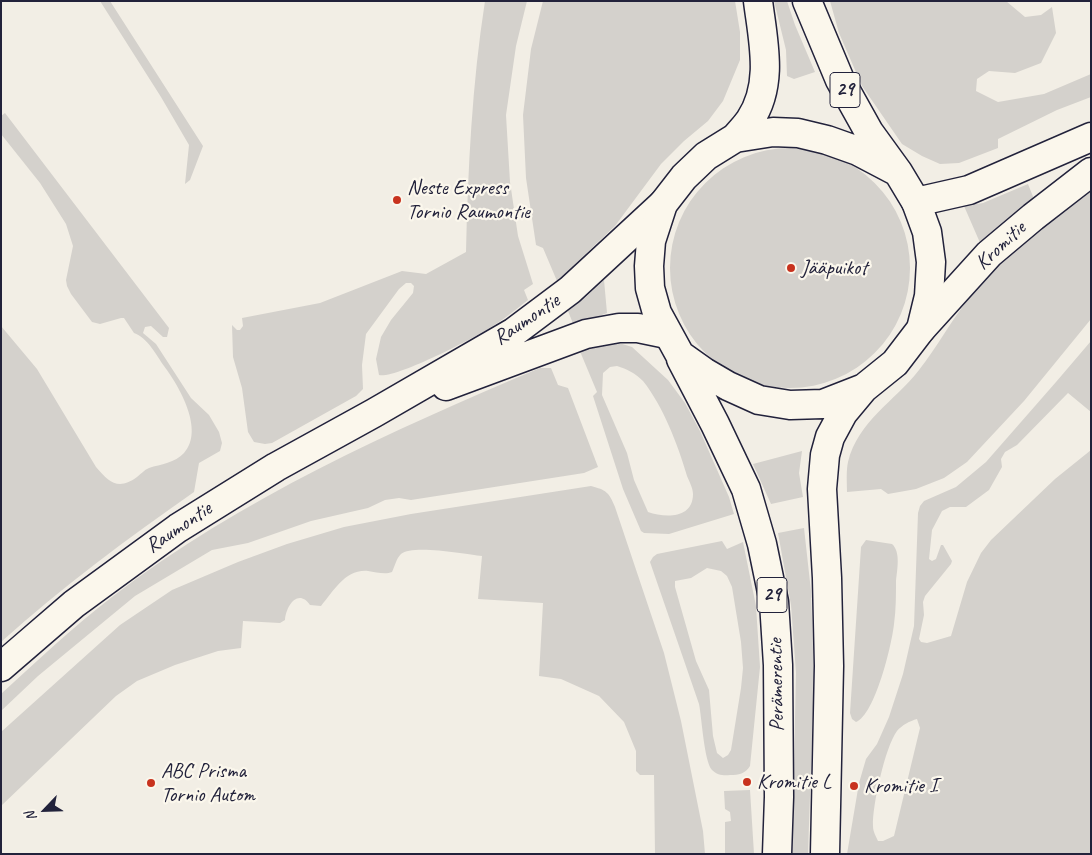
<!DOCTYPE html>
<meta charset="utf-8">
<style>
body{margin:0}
#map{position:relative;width:1092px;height:855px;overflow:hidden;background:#f2eee5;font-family:Caveat,sans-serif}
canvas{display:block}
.frame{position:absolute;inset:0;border:2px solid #22223b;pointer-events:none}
.north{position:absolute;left:20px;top:785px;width:50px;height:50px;-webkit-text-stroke:4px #fbf7ec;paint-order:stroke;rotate:246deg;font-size:14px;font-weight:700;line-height:20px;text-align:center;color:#22223b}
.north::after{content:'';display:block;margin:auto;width:18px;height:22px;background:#22223b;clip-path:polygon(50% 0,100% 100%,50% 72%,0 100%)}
</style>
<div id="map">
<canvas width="1092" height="855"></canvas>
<div class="frame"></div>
<div class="north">N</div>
</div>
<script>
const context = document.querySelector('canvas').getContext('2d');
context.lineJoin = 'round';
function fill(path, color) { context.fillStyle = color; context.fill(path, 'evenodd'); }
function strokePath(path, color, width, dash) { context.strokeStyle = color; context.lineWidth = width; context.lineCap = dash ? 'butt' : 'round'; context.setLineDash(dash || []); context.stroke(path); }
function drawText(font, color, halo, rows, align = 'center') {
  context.font = font + ' Caveat,sans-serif'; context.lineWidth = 4.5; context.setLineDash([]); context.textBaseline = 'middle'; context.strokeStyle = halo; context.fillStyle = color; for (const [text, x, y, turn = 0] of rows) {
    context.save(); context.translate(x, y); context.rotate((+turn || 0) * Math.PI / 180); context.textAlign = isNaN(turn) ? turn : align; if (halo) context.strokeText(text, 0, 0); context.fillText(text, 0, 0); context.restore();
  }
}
fill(new Path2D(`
 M 100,1 L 110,1 L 203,146 L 190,180 L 185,184 L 189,145 L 161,97 Z
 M 485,1 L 527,1 L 516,46 L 506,115 L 510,182 L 518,236 L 533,284 L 524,290 L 528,300 C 515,310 502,321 488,329 C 470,340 395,379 379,375 L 376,359 L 381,337 L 391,320 L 413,293 L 414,286 L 411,283 L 406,283 L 399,289 L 366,334 L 362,365 L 363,389 L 356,396 L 272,443 L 265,444 L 254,442 L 248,432 L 242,388 L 233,357 L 232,325 L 237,330 L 240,330 L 243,326 L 242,318 L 320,303 L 402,271 L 426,274 L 466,252 C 468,168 472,84 485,1 Z
 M 543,1 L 735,1 L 740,32 L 740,60 L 723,101 L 708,121 L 684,141 L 661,164 L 615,226 L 557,281 L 543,248 L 536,245 L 526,178 L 523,115 L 531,49 Z
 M 774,1 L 787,1 L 795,25 L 815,72 L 794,79 L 787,76 L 786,50 Z
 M 830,1 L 1006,1 L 1025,17 L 1041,15 L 1052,7 L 1056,33 L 1041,63 L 1015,73 L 989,71 L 977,79 L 976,91 L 998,102 L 1044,94 L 1091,74 L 1091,97 L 1057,110 L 998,139 L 998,148 L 959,163 L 940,164 L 922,156 L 902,144 L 862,86 L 839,33 Z
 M 5,113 L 169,328 L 167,337 L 163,337 L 151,326 L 145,327 L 143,333 L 156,344 L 191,398 L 209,415 L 219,432 L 222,443 L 220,451 L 199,463 L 194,492 C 127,539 62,587 1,642 L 1,326 L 37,369 L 96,467 C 109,482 118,491 137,477 C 141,474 144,470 149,468 C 161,464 175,463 184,453 C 205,430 179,386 164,366 C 157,356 147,337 134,333 L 124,318 L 121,318 L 100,324 L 92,322 L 71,294 L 67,286 L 66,280 L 73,246 L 66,224 L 40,183 L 1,134 L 1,116 Z
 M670 268a120 120 0 1 1 240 0a120 120 0 1 1-240 0Z
 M 1028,184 L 1034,199 L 981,245 L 964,206 L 983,203 Z
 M 1091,190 L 1091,319 L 1024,401 L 967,462 L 944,478 L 916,489 L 888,494 L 881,489 L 847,492 C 847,483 846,471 848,462 C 858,421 895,401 919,370 C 937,347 951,321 969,298 C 1002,256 1046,220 1091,190 Z
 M 604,280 L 607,313 L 574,326 L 568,311 L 586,297 Z
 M 1091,341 L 1091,412 L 1068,393 L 1017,445 L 1005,452 L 1001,459 L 1002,467 L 989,490 L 966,507 L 950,507 L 942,511 L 932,530 L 929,559 L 932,561 L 936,559 L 941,545 L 943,545 L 952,561 L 951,564 L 925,596 L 923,602 L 924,615 L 919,639 L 921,642 L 927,643 L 951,636 L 967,582 L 981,553 L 991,540 L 1055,479 L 1091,450 L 1091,854 L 847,854 L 859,783 L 866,759 L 877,744 L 889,717 L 903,674 L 914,626 L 918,513 L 920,506 L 924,501 L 956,487 L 986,462 L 1056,382 ZM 917,719 L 920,728 L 894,836 L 883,841 L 878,841 C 876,836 873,832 873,826 C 872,807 885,747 897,731 C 902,725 910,721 917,719 Z
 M 602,342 L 619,343 L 632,347 L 668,380 L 685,403 L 700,431 L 729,497 L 734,514 L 669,534 L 644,533 L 641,531 L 623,489 L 593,396 L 597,392 L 579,349 ZM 617,366 C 627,369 635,373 643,381 C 663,406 678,445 687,476 C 689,481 693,488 693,494 C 693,519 665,518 648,512 L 634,480 L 627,453 L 602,395 L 603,373 L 610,367 Z
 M 540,368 L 551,368 L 558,385 L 568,388 L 598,467 L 584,473 L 411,500 L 399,498 L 385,500 L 368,508 L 311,521 L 248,543 L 212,550 L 135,596 L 38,676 L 1,711 L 1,694 C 37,661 74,626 112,597 C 241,498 391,431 540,368 Z
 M 802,451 L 799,473 L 803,497 L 771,504 L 753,464 Z
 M 591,486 C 606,490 609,492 615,507 L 664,653 L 681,721 L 703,831 L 705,854 L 655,854 L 654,775 L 640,775 L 636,771 L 636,751 L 624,722 L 599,696 L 561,679 L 539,676 L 543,603 L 478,599 L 482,556 C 466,554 412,544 401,554 C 396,559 395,566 392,572 C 385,575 376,572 368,571 C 345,569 334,591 321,606 L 310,605 C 298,588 286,606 285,620 L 280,623 L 243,621 L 241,648 L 218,651 L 175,665 L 137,681 L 116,696 L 1,806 L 1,732 L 120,625 L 172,590 L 238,562 L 287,544 L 344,527 L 411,514 Z
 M 804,528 L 811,591 L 814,677 L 808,854 L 792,854 L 796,673 L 791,605 L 778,533 Z
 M 866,540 L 892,544 C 901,552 897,570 896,581 C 896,595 896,610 894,624 C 892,644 875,715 856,722 L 852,719 L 850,713 L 861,547 Z
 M 722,541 L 727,549 L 743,542 L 756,606 L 760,667 L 750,766 C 745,774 739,775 730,775 C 724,776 717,775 712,770 C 704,761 702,719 699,704 L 650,562 L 653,557 L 657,554 ZM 707,568 L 721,571 L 727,576 L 732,587 L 741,642 L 743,668 L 741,688 L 731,750 L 728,755 L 723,758 L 717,753 L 713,736 L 709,690 L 696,661 L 675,587 L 675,581 L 691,578 Z
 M 750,790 L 754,854 L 725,854 L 725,822 L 731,821 L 730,812 L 725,809 L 724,791 Z`), '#d4d1cc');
const major = new Path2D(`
 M 916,202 L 969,190 L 1091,137
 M 921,329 L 989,254 L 1033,217 L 1091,172
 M 446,386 L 586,334 L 619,328 L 638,328 L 667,334
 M 1,667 L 74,604 L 178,528 L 276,467 L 374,413 L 514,332 L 570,290 L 663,204`);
const highway = new Path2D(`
 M 807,1 L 840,80 L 869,132 L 898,172 L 916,202 L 927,232 L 931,262 L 929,296 L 921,329 L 895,363 L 864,388 L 823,404 L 790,405 L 759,400 L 728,386 L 704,372 L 680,355 L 657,313 L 650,288 L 649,266 L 651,241 L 663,204 L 684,177 L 706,156 L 735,138 L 773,132 L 798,133 L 827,140 L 858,151 L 898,172
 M 735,138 C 740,132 746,126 750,120 C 774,84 763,41 758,1
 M 681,359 L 715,424 L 746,489 L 762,544 L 774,602 L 778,665 L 779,797 L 777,854
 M 825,854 L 829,666 L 827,578 L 822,489 L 825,455 L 830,437 L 843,413 L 863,389`);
strokePath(major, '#22223b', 31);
strokePath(highway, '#22223b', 31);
strokePath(major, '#fbf7ec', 28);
strokePath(highway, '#fbf7ec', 28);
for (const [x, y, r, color] of [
 [397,200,5,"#c8321e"],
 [791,268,5,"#c8321e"],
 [747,782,5,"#c8321e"],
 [151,783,5,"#c8321e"],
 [854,786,5,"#c8321e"]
]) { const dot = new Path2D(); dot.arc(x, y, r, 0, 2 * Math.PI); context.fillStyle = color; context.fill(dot); strokePath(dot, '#fbf7ec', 2); }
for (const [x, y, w] of [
 [845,90,30],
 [772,595,30]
]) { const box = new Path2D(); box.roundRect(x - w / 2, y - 17.5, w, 35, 4); context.fillStyle = '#fbf7ec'; context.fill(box); strokePath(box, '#22223b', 1); }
drawText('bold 20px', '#22223b', null, [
 ["29",845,90],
 ["29",772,595]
]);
drawText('21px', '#22223b', '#fbf7ec', [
 ["Neste Express",407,188],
 ["Tornio Raumontie",407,212],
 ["Jääpuikot",801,268],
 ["ABC Prisma",161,771],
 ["Tornio Autom",161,795],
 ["Kromitie L",757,782],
 ["Kromitie I",864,786]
], 'left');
drawText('21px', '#22223b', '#fbf7ec', [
 ["Kromitie",1001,246,-43],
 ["Raumontie",527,320,-34],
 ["Raumontie",179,528,-34],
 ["Perämerentie",777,685,-91]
]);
</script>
